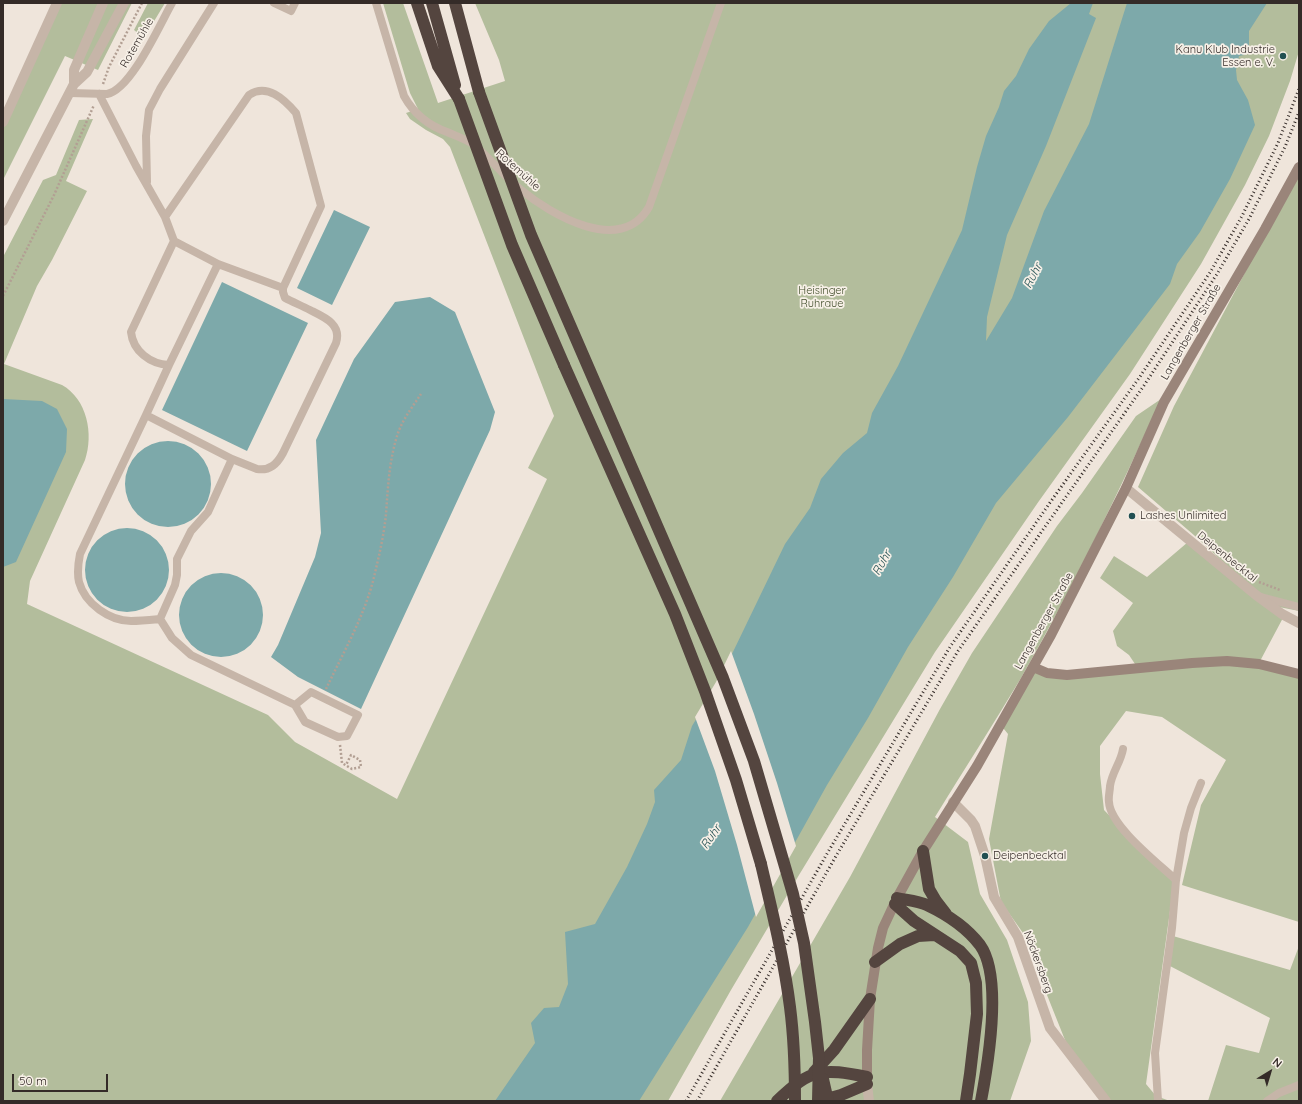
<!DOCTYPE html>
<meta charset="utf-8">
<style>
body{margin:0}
#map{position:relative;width:1302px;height:1104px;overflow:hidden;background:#efe5db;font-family:Quicksand,sans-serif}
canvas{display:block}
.frame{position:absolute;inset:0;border:4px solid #342b28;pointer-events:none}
.north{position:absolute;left:1250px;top:1052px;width:40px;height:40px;-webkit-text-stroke:3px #f7f0e7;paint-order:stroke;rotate:38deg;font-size:11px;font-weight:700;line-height:16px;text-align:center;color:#342b28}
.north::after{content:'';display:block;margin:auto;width:14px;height:18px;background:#342b28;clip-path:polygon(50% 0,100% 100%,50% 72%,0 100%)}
.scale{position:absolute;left:12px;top:1074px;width:96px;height:18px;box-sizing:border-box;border:2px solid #342b28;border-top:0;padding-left:5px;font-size:12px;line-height:14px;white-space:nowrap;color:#342b28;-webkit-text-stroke:3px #f7f0e7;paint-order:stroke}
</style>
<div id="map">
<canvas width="1302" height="1104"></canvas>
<div class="frame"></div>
<div class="north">N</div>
<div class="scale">50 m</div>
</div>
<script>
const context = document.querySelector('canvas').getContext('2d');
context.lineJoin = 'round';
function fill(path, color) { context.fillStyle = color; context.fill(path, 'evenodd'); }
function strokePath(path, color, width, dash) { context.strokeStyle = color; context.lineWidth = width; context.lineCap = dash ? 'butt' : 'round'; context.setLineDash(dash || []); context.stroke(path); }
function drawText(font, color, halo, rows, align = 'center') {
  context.font = font + ' Quicksand,sans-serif'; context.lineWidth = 3.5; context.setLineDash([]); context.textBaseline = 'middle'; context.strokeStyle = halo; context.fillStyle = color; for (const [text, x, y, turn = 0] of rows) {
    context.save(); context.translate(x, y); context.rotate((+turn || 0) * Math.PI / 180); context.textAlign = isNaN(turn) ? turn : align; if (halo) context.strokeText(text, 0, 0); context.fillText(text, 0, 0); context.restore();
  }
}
fill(new Path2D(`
 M 56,3 L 132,3 L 98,70 L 65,56 L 3,180 L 3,124 Z
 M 148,3 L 165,3 L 144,38 L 134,30 Z
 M 383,3 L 403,3 L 438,103 L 505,81 L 499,60 L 475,3 L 1299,3 L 1299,51 L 1290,81 L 1269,136 L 1245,185 L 1201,264 L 1130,374 L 1039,501 L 935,652 L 799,875 L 731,990 L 668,1101 L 3,1101 L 3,257 L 43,180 L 56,175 L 79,120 L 93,119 L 66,181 L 87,191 L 52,260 L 37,286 L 4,364 L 62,385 C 87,399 94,434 85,460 L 30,581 L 27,604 L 268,715 L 295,742 L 397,799 L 547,479 L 528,468 L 554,416 L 450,147 L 443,139 L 426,130 L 410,119 L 406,113 L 418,109 L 410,93 Z
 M 1299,171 L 1299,611 L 1269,605 L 1195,536 L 1138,487 L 1174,406 Z
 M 1161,399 C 1118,494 1073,587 1021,678 C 993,725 963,771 935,817 L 968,842 L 980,894 L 1007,940 L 1028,1002 L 1031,1041 L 1010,1101 L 720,1101 L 850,877 L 940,709 L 972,653 L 1057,526 L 1082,493 L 1136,416 Z
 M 1188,542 L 1284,616 L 1259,663 L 1137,667 L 1129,655 L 1117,646 L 1113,631 L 1133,603 L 1100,578 L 1114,556 L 1147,577 Z
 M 1228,661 L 1299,675 L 1299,922 L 1182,885 L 1201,805 L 1226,760 L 1162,717 L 1126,711 L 1100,746 L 1100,774 L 1104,810 L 1174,882 L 1146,1084 L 1156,1096 L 1170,1101 L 1110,1101 L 1075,1065 L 1039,975 L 1028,940 L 1001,902 L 989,839 L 1008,734 L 999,723 L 1033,668 L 1045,674 Z
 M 1173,936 L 1290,970 L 1299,946 L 1299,1101 L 1208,1101 L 1226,1045 L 1259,1053 L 1270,1018 L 1168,965 Z`), '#b3bd9c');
fill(new Path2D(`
 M 1071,3 L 1093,3 L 1089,14 L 1096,18 L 1046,146 L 1007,235 L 987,317 L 986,341 L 1012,298 L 1044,211 L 1089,124 L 1127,3 L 1267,3 L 1249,31 L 1249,45 L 1244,55 L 1239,56 L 1236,70 L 1237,80 L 1248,100 L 1255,125 L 1230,179 L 1200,232 L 1177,264 L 1170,284 L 1068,417 L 996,503 L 953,577 L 908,647 L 868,718 L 827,785 L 748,927 L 639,1101 L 495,1101 L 535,1043 L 531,1023 L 544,1008 L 559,1007 L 568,984 L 565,932 L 595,924 L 627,867 L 647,824 L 655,802 L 654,790 L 681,760 L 692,726 L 718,683 L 785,544 L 810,508 L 821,479 L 843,453 L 867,433 L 872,413 L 898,366 L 962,230 L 977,167 L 986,136 L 999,107 L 1004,91 L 1016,76 L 1029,49 L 1049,21 Z
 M 334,210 L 370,227 L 332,305 L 297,288 Z
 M 222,282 L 308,323 L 247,451 L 162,410 Z
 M 430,297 L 455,312 L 495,412 L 490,430 L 361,709 L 298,677 L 271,657 L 278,645 L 315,557 L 321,533 L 316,440 L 354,359 L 395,302 Z
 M 3,399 L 42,401 L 57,409 L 67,429 L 66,452 L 16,562 L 3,567 Z
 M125 484a43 43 0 1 1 86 0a43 43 0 1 1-86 0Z
 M85 570a42 42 0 1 1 84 0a42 42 0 1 1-84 0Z
 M179 615a42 42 0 1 1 84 0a42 42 0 1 1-84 0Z`), '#7da9aa');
fill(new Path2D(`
 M 731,651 L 754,714 L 777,783 L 796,846 L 756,917 L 737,845 L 715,771 L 695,717 L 716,682 Z`), '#efe5db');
strokePath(new Path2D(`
 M 103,84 L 109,67 L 142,3
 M 3,296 L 54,195 L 94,105
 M 1259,582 L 1280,590
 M 326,689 C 343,653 365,615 374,577 C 379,556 384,535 386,514 C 388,487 389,460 398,433 C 403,419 413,406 421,394
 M 340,745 L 342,763 L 352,769 L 361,767 L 360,760 L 351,755 L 346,765`), '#b29f93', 2.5, [2, 2]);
strokePath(new Path2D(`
 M 274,3 L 291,11 L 295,3
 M 376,3 L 404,96 C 414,114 427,125 447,132 C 456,136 466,139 474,145 C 491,159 504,176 520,189 C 551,215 621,256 649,207 L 721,3
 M 70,93 L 107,94 C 131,90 160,24 172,3
 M 99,94 L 136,166 L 165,217 L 249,95 C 267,83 284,99 296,113 L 321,206 L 283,288 L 283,292 L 285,298 C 293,302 302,306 310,310 C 324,317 342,324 336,343 L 283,453 C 277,464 270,471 257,469 L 232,459 L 146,415 L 169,365 C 150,364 133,351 131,332 L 174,241
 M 147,182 L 146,136 L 149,110 L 160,89 L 214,3
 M 165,217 L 174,241 L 218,264 L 169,365
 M 218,264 L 283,288
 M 146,415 L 80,554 C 78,564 77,573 79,582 C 85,604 110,621 131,621 C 141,621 150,620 160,619 L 172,638 L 191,655 L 295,705 L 305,722 L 338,737 L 347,736 L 358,715 L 311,692 L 295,705
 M 1261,597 L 1299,607
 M 160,619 L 175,585 L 177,575 L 177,559 L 191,531 L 208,512 L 232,459
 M 1123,749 C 1121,762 1112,772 1110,786 C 1110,791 1108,797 1109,802 C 1110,826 1158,863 1176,880
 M 1158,1101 L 1155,1053 L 1172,928 L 1176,880 L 1184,833 L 1191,808 L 1201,783
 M 1267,1101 L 1279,1093 L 1299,1085`), '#c6b5a8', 8);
strokePath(new Path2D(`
 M 3,122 L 57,3
 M 1126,488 L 1256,595 L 1282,614 L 1299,623
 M 953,802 L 971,820 L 975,826 L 985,856 L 994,897 L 1018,937 L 1050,1028 L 1106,1101`), '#c6b5a8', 10);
strokePath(new Path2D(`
 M 74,84 L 74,70 L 103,3
 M 3,221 L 74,84 L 87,72 L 124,3
 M 867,1084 L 869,1101`), '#c6b5a8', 10);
strokePath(new Path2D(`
 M 1033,667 L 1047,673 L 1067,675 L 1192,663 L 1227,661 L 1259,664 L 1299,674
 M 867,1084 L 867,1050 L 870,999 L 878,948 L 883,928 L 897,898 L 923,851 L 977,766 L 1051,635 L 1126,488 L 1164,402 L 1265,229 L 1299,167`), '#9a857a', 10);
strokePath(new Path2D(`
 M 417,3 L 438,66 L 459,99
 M 432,3 L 455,85
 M 455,3 L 479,92
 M 564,365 L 675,614 L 705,691 L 736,780 L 761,864
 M 923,851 L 929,889 L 936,901 L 946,914
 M 897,898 C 906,900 918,901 927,905 C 946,914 967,928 980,945 C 1003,977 988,1064 981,1101
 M 895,904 L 914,921 L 960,951 L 971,963 L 976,983 L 977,1014 L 970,1074 L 966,1101
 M 875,962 L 900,944 L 918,936 L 934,935
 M 814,1072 L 834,1050 L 870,999
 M 777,1101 C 811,1068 822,1068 867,1077
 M 819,1101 L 841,1095 L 867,1084`), '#54453f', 12);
strokePath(new Path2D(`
 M 686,1101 L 828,852 L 950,647 L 1049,504 L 1139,378 L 1211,271 L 1242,216 L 1278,143 L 1299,89
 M 697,1101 L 836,856 L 958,651 L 1145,384 L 1217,274 L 1249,219 L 1285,147 L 1299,112`), '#342b28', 3, [1, 3]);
strokePath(new Path2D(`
 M 479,92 L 531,235 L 723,678 L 754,761 L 793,894 L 804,943 L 815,1022 L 819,1058 L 818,1101
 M 459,99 L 512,245 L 564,365
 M 761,864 C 772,911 784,959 790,1007 C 794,1038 795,1070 795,1101
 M 823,1079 L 828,1101`), '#54453f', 12);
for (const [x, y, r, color] of [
 [1283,56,4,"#214f52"],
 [1132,516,4,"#214f52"],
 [985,856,4,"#214f52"]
]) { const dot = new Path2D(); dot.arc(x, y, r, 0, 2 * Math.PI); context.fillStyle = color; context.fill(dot); strokePath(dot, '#f7f0e7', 1.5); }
drawText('11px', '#342b28', '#f7f0e7', [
 ["Rotemühle",137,43,-60],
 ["Rotemühle",518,170,42],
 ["Langenberger Straße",1191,332,-60],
 ["Deipenbecktal",1227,557,39],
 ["Langenberger Straße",1044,621,-61],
 ["Nöckersberg",1038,962,70]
]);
drawText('11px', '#342b28', '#f7f0e7', [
 ["Kanu Klub Industrie",1275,50,"right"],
 ["Essen e. V.",1275,63,"right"],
 ["Lashes Unlimited",1140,516],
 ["Deipenbecktal",993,856]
], 'left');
drawText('11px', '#44502e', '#f7f0e7', [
 ["Heisinger",822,291],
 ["Ruhraue",822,304]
]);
drawText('italic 12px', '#214f52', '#f7f0e7', [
 ["Ruhr",1033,276,-63],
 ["Ruhr",882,563,-61],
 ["Ruhr",711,837,-55]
]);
</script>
